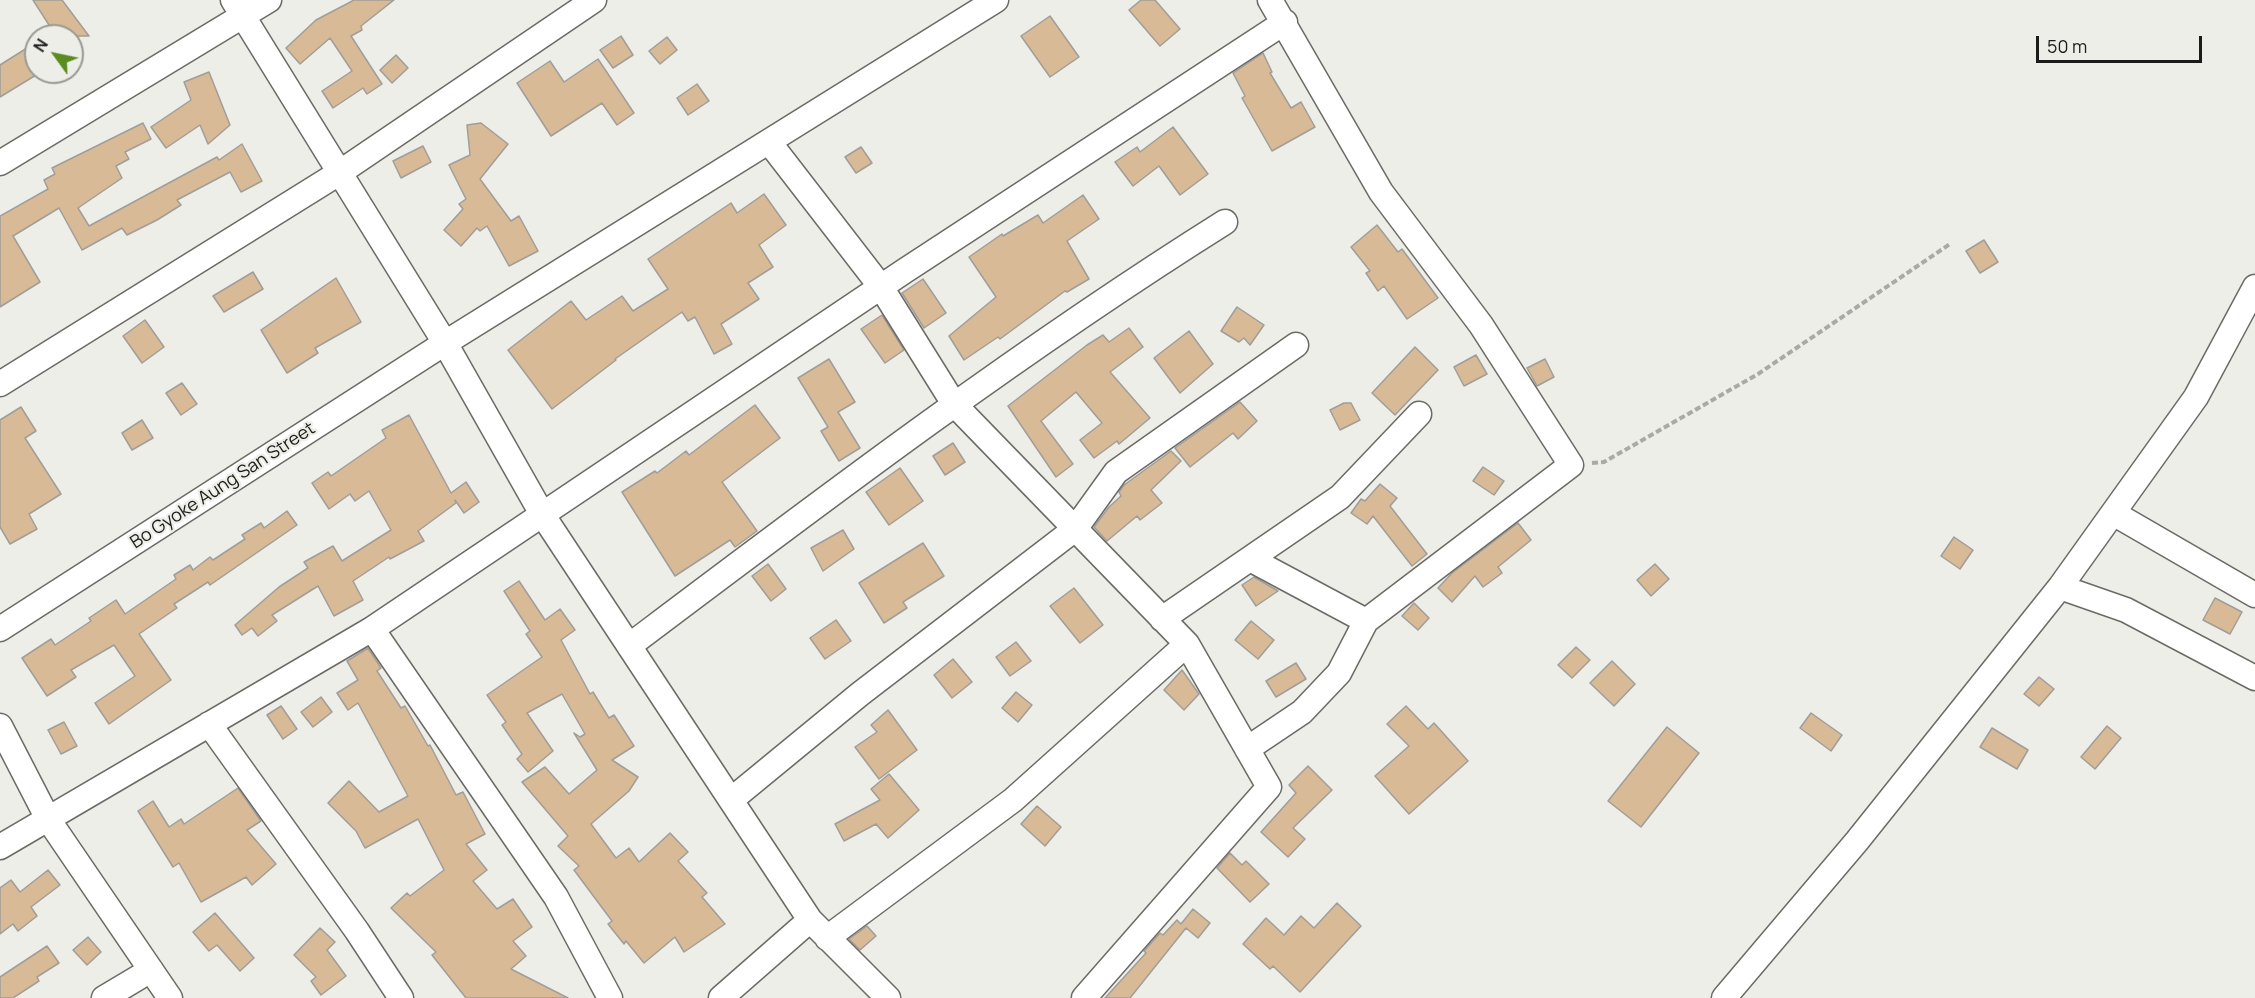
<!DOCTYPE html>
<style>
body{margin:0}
#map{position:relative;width:2255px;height:998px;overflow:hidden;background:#eeeee8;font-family:Manrope,sans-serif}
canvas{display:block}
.north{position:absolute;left:24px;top:24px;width:60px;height:60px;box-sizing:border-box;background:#eeeee8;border:2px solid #9a9a95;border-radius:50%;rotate:303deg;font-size:16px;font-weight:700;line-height:24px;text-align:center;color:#1b1b19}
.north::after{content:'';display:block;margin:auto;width:21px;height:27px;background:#5c8c21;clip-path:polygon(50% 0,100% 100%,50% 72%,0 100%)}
.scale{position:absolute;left:2036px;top:36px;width:166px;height:27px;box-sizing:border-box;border:3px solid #1b1b19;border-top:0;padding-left:8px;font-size:18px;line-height:21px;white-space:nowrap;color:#1b1b19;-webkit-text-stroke:4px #eeeee8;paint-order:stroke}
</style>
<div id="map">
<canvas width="2255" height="998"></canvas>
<div class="north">N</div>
<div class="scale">50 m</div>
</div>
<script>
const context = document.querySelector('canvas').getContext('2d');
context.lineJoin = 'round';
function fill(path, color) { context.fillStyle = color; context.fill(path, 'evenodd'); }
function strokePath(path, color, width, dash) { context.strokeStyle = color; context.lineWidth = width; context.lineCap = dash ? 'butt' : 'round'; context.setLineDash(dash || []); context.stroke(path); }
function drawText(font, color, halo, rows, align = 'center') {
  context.font = font + ' Manrope,sans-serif'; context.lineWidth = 4.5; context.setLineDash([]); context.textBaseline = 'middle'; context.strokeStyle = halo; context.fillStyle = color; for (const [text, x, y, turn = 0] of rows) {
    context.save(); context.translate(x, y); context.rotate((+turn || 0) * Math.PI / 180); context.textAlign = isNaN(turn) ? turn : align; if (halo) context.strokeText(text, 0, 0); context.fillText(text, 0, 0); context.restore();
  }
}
const building = new Path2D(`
 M 33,0 L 62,0 L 89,36 L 34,36 L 49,25 Z
 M 354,0 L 394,0 L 361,26 L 362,30 L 351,36 L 382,84 L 367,94 L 363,88 L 333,108 L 322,91 L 352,71 L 330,38 L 300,64 L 286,48 L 316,20 Z
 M 1141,0 L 1155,0 L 1180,29 L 1160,46 L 1129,10 Z
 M 1050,16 L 1079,57 L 1050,77 L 1021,36 Z
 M 621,36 L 633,55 L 613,68 L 600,50 Z
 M 667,37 L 677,50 L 660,64 L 649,51 Z
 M 27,48 L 36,64 L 36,72 L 41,72 L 0,97 L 0,65 Z
 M 1263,53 L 1272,72 L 1270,73 L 1291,108 L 1301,102 L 1315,127 L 1272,151 L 1242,98 L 1245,96 L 1233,73 Z
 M 396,55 L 408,68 L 392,83 L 380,70 Z
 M 598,59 L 634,113 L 617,125 L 602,103 L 551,136 L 517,83 L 550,61 L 564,82 Z
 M 209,72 L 230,125 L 208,144 L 200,125 L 166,148 L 151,127 L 191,100 L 184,82 Z
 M 697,84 L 709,101 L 688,115 L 677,98 Z
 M 143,123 L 151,139 L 125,152 L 129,159 L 116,166 L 122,178 L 78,208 L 89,226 L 217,157 L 219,160 L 242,144 L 262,181 L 241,192 L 230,172 L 177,200 L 181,205 L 157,220 L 127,235 L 122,228 L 82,250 L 59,208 L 13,236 L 40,282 L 0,307 L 0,216 L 48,189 L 44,180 L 55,174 L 52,168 Z
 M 481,123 L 508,144 L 480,179 L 511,221 L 519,216 L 538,251 L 509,266 L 487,226 L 480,231 L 477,228 L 461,246 L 444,230 L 463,209 L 459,204 L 466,199 L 449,165 L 470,155 L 467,125 Z
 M 1173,127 L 1208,174 L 1180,195 L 1159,166 L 1133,186 L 1115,162 L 1137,147 L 1140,152 Z
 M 423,146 L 431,162 L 401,178 L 393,161 Z
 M 861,147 L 872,163 L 856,173 L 845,157 Z
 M 764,194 L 786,225 L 759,245 L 773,267 L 748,283 L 759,299 L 721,324 L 732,344 L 714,354 L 695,317 L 688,321 L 682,312 L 615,359 L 616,360 L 552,409 L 508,350 L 571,301 L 586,320 L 622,296 L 633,311 L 668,289 L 648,259 L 731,203 L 737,213 Z
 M 1083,195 L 1099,219 L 1067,241 L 1089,279 L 1067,292 L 1065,291 L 1000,339 L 998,337 L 964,360 L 949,336 L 996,297 L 969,257 L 1002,234 L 1003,236 L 1038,215 L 1043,223 Z
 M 1377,225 L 1398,252 L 1402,249 L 1438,298 L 1407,319 L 1384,286 L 1378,291 L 1366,273 L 1370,271 L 1351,247 Z
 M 1984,240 L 1998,262 L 1980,273 L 1966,251 Z
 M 253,272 L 263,289 L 224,312 L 213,296 Z
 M 336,278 L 361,322 L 315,348 L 318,353 L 287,373 L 261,330 Z
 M 923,279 L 946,313 L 924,328 L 902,293 Z
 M 1237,307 L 1264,325 L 1250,345 L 1244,338 L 1239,342 L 1221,331 Z
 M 882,315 L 904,350 L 885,363 L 861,329 Z
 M 145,320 L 164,347 L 142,363 L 123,336 Z
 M 1129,328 L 1143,347 L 1110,372 L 1150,418 L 1119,444 L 1117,441 L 1094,458 L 1080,440 L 1102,423 L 1076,392 L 1041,421 L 1073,464 L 1056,477 L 1008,406 L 1087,345 L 1103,335 L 1109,342 Z
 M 1189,331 L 1213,364 L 1180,393 L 1154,358 Z
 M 1415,347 L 1438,370 L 1395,415 L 1372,393 Z
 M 1476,355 L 1487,374 L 1464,386 L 1454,367 Z
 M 829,359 L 855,402 L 838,412 L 860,448 L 839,461 L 821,431 L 828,427 L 798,378 Z
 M 1545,359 L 1554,377 L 1537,386 L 1527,368 Z
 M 182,383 L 197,404 L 181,415 L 166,393 Z
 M 1240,402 L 1257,421 L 1238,439 L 1233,433 L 1190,467 L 1175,448 Z
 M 1344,403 L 1351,403 L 1360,420 L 1340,430 L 1330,410 Z
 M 755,405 L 780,438 L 722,482 L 757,531 L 735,547 L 730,540 L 675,576 L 622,492 L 655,471 L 657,473 L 686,451 L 689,455 Z
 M 21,407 L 36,431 L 25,438 L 61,494 L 29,514 L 37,529 L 10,544 L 0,527 L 0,420 Z
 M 409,415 L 451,493 L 466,482 L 479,502 L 464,513 L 455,500 L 456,503 L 418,531 L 424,541 L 390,559 L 389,557 L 353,581 L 363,600 L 334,616 L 318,586 L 272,615 L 277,621 L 258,636 L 252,628 L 242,635 L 235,625 L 279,587 L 308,568 L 304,562 L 333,546 L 342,561 L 391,530 L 369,491 L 355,501 L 350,494 L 329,509 L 312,483 L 328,472 L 331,476 L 386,438 L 382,430 Z
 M 142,420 L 153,438 L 132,450 L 122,433 Z
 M 953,443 L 965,462 L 945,475 L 933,456 Z
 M 1171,451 L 1181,461 L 1151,490 L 1162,503 L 1140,520 L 1137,516 L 1107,541 L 1094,527 L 1109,507 L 1121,496 L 1119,492 L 1124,485 Z
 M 1483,467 L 1504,481 L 1494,495 L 1473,481 Z
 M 900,468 L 923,501 L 889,525 L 866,492 Z
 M 1380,484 L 1397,498 L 1390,506 L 1427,554 L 1412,566 L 1373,516 L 1367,524 L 1351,513 L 1361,499 L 1365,501 Z
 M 287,511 L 297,525 L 210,585 L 208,582 L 174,604 L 177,608 L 139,634 L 171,680 L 109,724 L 95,703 L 135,676 L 114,645 L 71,670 L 76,677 L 47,696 L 22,658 L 51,639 L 55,645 L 91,621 L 89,618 L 116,600 L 125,614 L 176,579 L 174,575 L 190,565 L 193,570 L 210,557 L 213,560 L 245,539 L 242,535 L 261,523 L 264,528 Z
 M 1518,523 L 1531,540 L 1498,567 L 1502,573 L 1483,587 L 1475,576 L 1452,602 L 1438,588 L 1452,573 Z
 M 843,530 L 854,549 L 823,571 L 811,548 Z
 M 1954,537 L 1973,550 L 1960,569 L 1941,556 Z
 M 923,543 L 944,576 L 903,602 L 907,608 L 884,623 L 859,583 Z
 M 768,564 L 786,589 L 771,601 L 752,576 Z
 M 1655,564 L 1669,579 L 1651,596 L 1637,580 Z
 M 1254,577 L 1278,591 L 1256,606 L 1242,585 Z
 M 519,581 L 545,620 L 560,609 L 575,630 L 561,640 L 590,694 L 593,692 L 609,718 L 614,715 L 634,746 L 612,760 L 638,777 L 629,791 L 591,824 L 616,858 L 629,848 L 639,862 L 670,833 L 688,852 L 678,861 L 707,893 L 702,897 L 725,924 L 684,952 L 675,937 L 644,963 L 626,941 L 624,944 L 608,924 L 612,921 L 574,870 L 579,866 L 558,846 L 568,836 L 522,782 L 545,767 L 569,794 L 597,770 L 574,733 L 580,737 L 585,734 L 562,694 L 527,713 L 553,751 L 528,772 L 517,759 L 522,754 L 502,725 L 506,722 L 487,695 L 542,657 L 526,634 L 530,631 L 504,591 Z
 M 1074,588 L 1103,625 L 1080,643 L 1050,606 Z
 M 2215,598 L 2242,612 L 2230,634 L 2203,620 Z
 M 1414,603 L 1429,618 L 1418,630 L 1402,616 Z
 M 836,620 L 851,641 L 825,659 L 810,638 Z
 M 1251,621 L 1274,640 L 1258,659 L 1235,640 Z
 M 1016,642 L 1031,661 L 1010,676 L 996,657 Z
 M 1576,647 L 1590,660 L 1572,678 L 1558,665 Z
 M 368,648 L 381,668 L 377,671 L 401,708 L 405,706 L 428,746 L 430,745 L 456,795 L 463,792 L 485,834 L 466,844 L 487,870 L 473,881 L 497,909 L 513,899 L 532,927 L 513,941 L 526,956 L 511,969 L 568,998 L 466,998 L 432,955 L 436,952 L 391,908 L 407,893 L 410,896 L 444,870 L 418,819 L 365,848 L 356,831 L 328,803 L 349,781 L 379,812 L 408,796 L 358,703 L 348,710 L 337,693 L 358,680 L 347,661 Z
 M 953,659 L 972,682 L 952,698 L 934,675 Z
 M 1612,661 L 1635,684 L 1614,706 L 1590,683 Z
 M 1296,663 L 1306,679 L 1276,697 L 1266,681 Z
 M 1182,670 L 1199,694 L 1184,710 L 1164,690 Z
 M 2039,677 L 2054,689 L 2039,706 L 2024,694 Z
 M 1016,692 L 1032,705 L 1018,722 L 1002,708 Z
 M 321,697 L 332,712 L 313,727 L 301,712 Z
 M 281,706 L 297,729 L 283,739 L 267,715 Z
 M 1406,706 L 1428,729 L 1434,723 L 1468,761 L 1409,814 L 1375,776 L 1409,746 L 1387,724 Z
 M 888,710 L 917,750 L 879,779 L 855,747 L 877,732 L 871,725 Z
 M 1811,713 L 1842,735 L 1831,751 L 1800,728 Z
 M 64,722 L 77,746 L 61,754 L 48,730 Z
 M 2107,726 L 2121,738 L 2095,769 L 2081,757 Z
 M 1667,727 L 1699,753 L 1641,827 L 1608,801 Z
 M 1992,728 L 2028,750 L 2017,769 L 1980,747 Z
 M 1308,766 L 1332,790 L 1293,828 L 1305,839 L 1288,857 L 1261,832 L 1296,793 L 1289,785 Z
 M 889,774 L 919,810 L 888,838 L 876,824 L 844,841 L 835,824 L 880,800 L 871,789 Z
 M 238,788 L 261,821 L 247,830 L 276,864 L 252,885 L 246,877 L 201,902 L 179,863 L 173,867 L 138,811 L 153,801 L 169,827 L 181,819 L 184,824 Z
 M 1037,806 L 1061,827 L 1045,846 L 1021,824 Z
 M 1230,853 L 1242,865 L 1246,861 L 1269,884 L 1250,902 L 1217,868 Z
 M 48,870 L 60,885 L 31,907 L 37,916 L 18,931 L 13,924 L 0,934 L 0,888 L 11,880 L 20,892 Z
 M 1337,903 L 1361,926 L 1300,992 L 1273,966 L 1270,969 L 1243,944 L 1266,918 L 1284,935 L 1301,916 L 1314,928 Z
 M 1193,909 L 1210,923 L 1198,938 L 1186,928 L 1130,998 L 1105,998 L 1146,953 L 1144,951 L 1160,933 L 1163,935 L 1177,920 L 1181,924 Z
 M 215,913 L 254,958 L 240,971 L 217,945 L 209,951 L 193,932 Z
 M 867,926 L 876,936 L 860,950 L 849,939 Z
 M 320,928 L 335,942 L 327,950 L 346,976 L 321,995 L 311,981 L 316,977 L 294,955 Z
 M 88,937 L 101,952 L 87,965 L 73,950 Z
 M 47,946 L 59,963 L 37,977 L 39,981 L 13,998 L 0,998 L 0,977 Z`);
fill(building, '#d8ba96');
strokePath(building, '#a19d99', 1.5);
const minor = new Path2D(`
 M 233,0 L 445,343 L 542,514 L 810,920 L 888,998
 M 769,142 L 881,287 L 954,404 L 1187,644 L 1269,787 L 1084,998
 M 0,163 L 269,0
 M 0,384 L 339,173 L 594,0
 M 2113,513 L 2255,595
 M 1250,559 L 1366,621
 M 2060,587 L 2126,610 L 2255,678
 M 1162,619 L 1340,497 L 1419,414
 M 0,629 L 445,343 L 996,0
 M 372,629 L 556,897 L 610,998
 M 629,646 C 824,499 1018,352 1225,222
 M 209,724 L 357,931 L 401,998
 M 0,726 L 48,819 L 170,998
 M 1247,749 L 1302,712 L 1339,673 L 1366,621 L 1571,465 L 1481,325 L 1381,192 L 1270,0
 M 731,800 L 860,694 L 1075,529 L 1116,472 L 1296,345
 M 0,847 L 372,629 L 903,272 L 1285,22
 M 827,938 L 1013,800 L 1187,644
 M 104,998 L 151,970
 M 721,998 L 810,920
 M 1724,998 L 1857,841 L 2060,587 L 2196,397 L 2255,287`);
strokePath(minor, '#6b6a65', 27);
strokePath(new Path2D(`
 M 1592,463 L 1604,462 L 1758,374 L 1950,244`), '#a9a9a5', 4, [6, 3]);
strokePath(minor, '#fff', 24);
drawText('18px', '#1b1b19', '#eeeee8', [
 ["Bo Gyoke Aung San Street",223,486,-33]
]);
</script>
